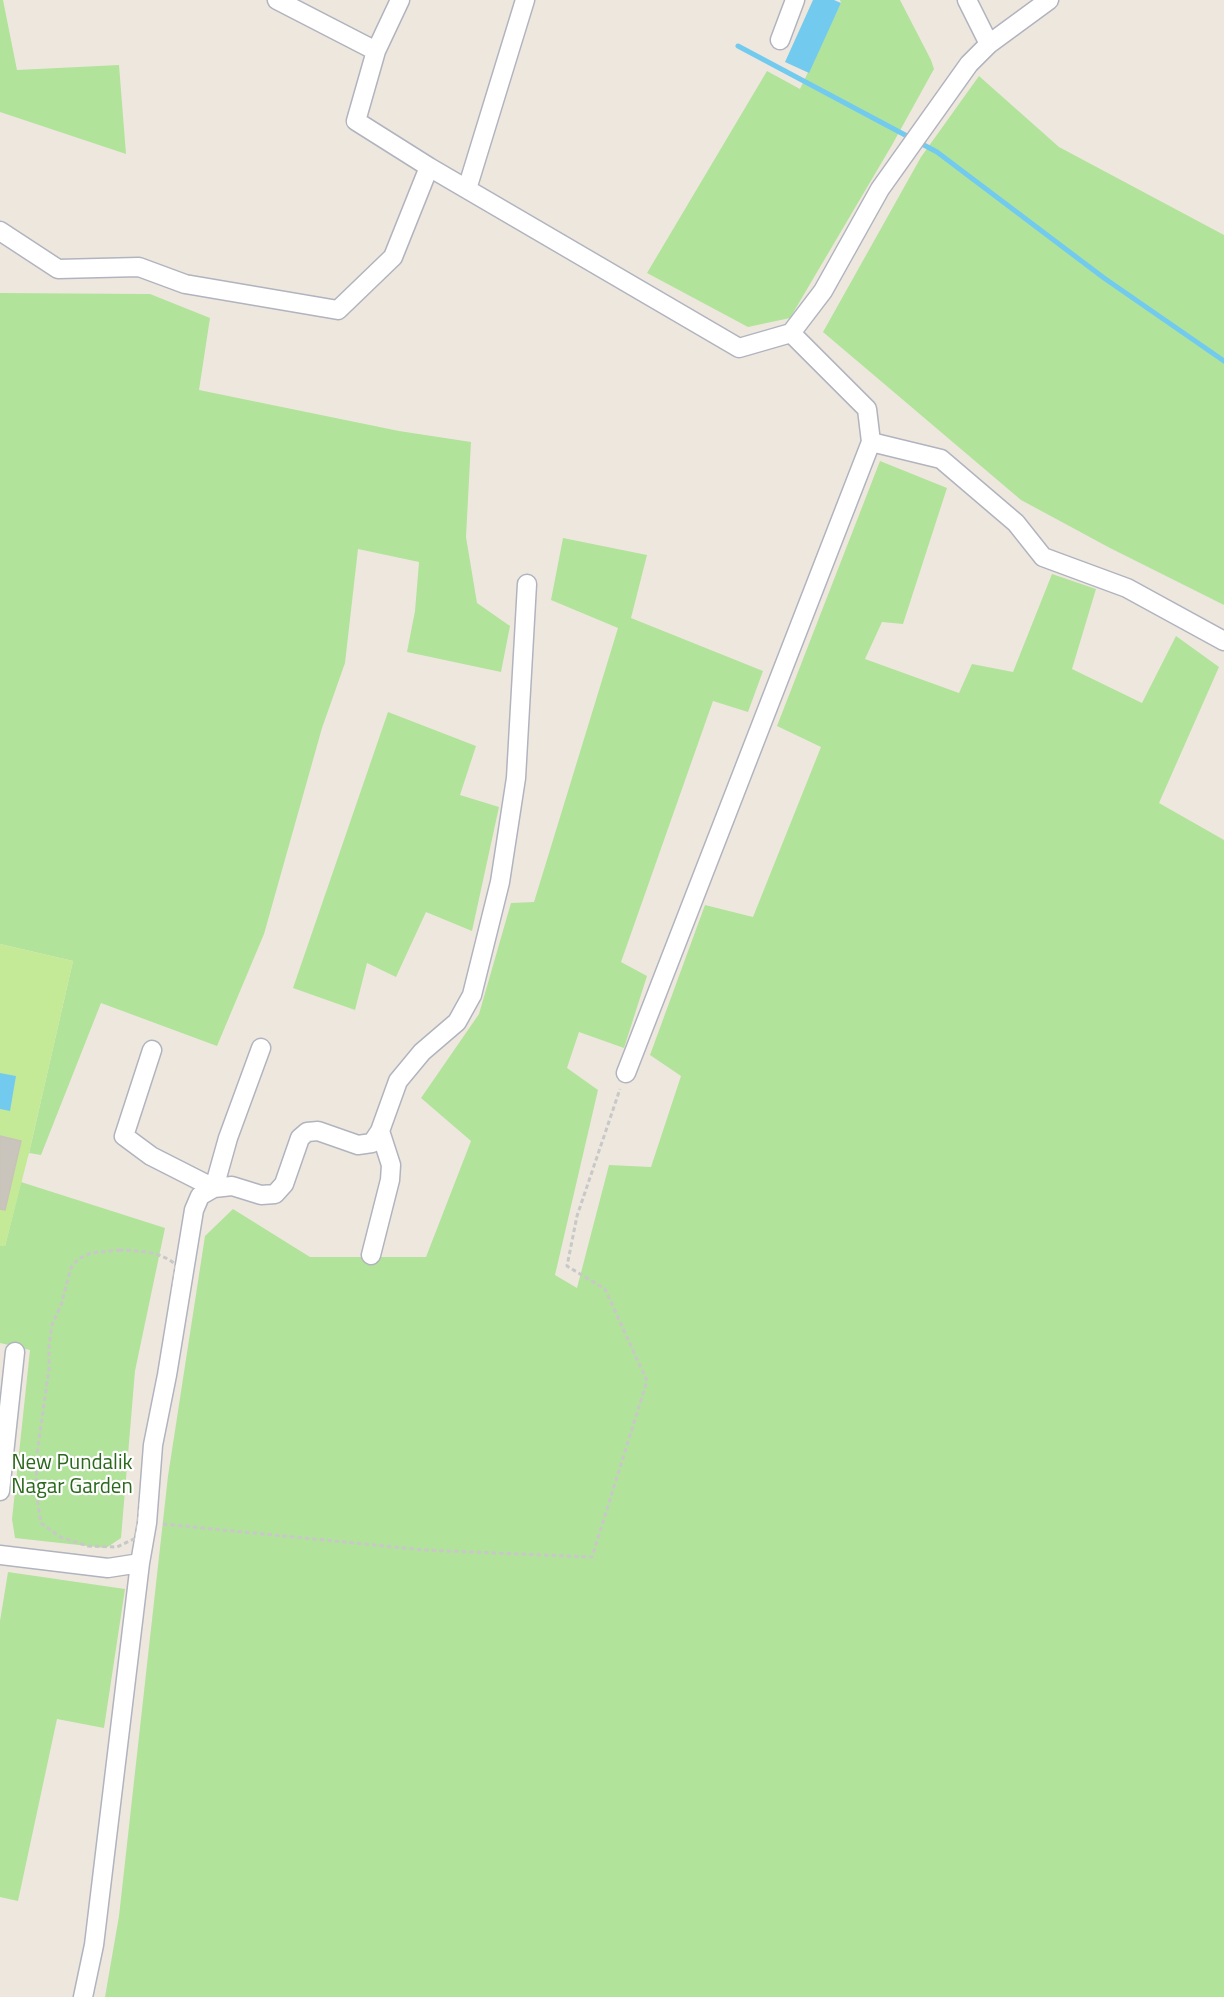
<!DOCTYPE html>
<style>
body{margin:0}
canvas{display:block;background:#ede7de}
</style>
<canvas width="1224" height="1997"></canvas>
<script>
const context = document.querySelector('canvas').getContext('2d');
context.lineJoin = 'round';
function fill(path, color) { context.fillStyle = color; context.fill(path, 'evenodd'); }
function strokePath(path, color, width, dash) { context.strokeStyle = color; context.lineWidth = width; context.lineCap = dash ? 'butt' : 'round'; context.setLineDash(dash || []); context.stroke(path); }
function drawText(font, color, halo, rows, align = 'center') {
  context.font = font + ' "Titillium Web",sans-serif'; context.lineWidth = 4.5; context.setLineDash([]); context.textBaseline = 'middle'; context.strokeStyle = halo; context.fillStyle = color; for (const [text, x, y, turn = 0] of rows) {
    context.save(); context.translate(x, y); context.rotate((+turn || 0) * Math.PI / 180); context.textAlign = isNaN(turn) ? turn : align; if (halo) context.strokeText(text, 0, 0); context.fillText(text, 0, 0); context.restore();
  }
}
fill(new Path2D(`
 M 0,0 L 3,0 L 17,70 L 119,65 L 126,154 L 0,112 Z
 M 840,0 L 900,0 L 931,60 L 934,69 L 892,145 L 790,318 L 748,327 L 647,273 L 767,71 L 800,89 L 841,3 Z
 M 979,76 L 1059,147 L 1224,235 L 1224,605 L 1110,548 L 1021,500 L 823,332 L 921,157 Z
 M 0,293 L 150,294 L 210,318 L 199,390 L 399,431 L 471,442 L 466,537 L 477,603 L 510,626 L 501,672 L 407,652 L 415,611 L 419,562 L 358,549 L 345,663 L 322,728 L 264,934 L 217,1046 L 101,1003 L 41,1155 L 29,1153 L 73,961 L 0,944 Z
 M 880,461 L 947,488 L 903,624 L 882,622 L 865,659 L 959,693 L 972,664 L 1013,672 L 1052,574 L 1096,589 L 1072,669 L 1142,703 L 1176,636 L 1219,667 L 1159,803 L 1224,840 L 1224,1997 L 105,1997 L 119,1916 L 168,1476 L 205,1236 L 233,1209 L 310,1257 L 426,1257 L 471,1141 L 421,1098 L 479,1014 L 511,903 L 534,902 L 618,628 L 551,600 L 563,538 L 647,555 L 631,618 L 763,671 L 748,712 L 713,701 L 621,962 L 647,976 L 624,1048 L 579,1032 L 567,1068 L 598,1090 L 555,1275 L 577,1288 L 609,1165 L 651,1167 L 681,1076 L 650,1055 L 705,905 L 753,917 L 821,747 L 777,726 Z
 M 388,712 L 476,746 L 460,795 L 499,807 L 472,931 L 426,912 L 396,977 L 367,963 L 355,1010 L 293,988 Z
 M 21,1182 L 165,1228 L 135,1371 L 121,1538 L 106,1548 L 15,1538 L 12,1519 L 30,1350 L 0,1343 L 0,1246 L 5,1246 Z
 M 8,1572 L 125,1589 L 104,1728 L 57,1719 L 18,1901 L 0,1897 L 0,1621 Z`), '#b2e39b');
fill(new Path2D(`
 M 0,944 L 73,961 L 29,1153 L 5,1246 L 0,1246 Z`), '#c5ea97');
fill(new Path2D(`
 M 813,0 L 834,0 L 841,3 L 809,73 L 785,62 Z
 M 0,1073 L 16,1076 L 10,1111 L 0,1109 Z`), '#72cbee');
strokePath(new Path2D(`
 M 738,46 L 937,152 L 1104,278 L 1224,361`), '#72cbee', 5);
const building = new Path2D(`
 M 0,1136 L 21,1141 L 5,1210 L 0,1209 Z`);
fill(building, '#c9c5bc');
strokePath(building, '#c9c3b7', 1.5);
const minor = new Path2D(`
 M 277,0 L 376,51
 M 400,0 L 376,51 L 356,121 L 429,167 L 739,348 L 791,333 L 867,409 L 871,442 L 941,459 L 1016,523 L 1043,557 L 1127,588 L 1224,641
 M 967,0 L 989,44
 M 780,40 L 795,0
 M 467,189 L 525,0
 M 0,231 L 58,269 L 139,267 L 185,284 L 338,310 L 393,257 L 429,167
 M 791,333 L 823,291 L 880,189 L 969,64 L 989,44 L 1049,0
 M 152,1050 L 124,1136 L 151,1156 L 214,1188 L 228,1138 L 261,1048
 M 626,1073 L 871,442
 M 371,1255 L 390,1180 L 391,1165 L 380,1131
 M 0,1491 L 15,1352
 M 0,1555 L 108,1568 L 140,1563 L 147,1523 L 153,1445 L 167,1375 L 194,1210 L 200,1196 L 214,1188 L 232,1186 L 261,1195 L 275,1194 L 284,1184 L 300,1138 L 307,1132 L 318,1131 L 358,1145 L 372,1143 L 380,1131 L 398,1081 L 422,1052 L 457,1022 L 472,995 L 500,882 L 516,778 L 527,584
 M 83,1997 L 94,1945 L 140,1563`);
strokePath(minor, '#b1b4bf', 21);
strokePath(new Path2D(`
 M 119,1250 C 138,1251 161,1251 176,1265 L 165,1357 L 152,1417 L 136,1538 L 117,1547 L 88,1546 L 60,1537 L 41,1523 L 36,1493 L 37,1454 L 49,1369 L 49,1345 L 52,1325 L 61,1305 L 71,1268 L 78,1259 L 91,1253 Z
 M 163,1524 L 424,1550 L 592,1557 L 647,1381 L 605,1289 L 567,1266 L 577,1216 L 620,1089`), '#c8c8c8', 3, [4.5, 3]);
strokePath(minor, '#fff', 18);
drawText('21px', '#2a691b', '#fff', [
 ["New Pundalik",72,1464],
 ["Nagar Garden",72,1488]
]);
</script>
